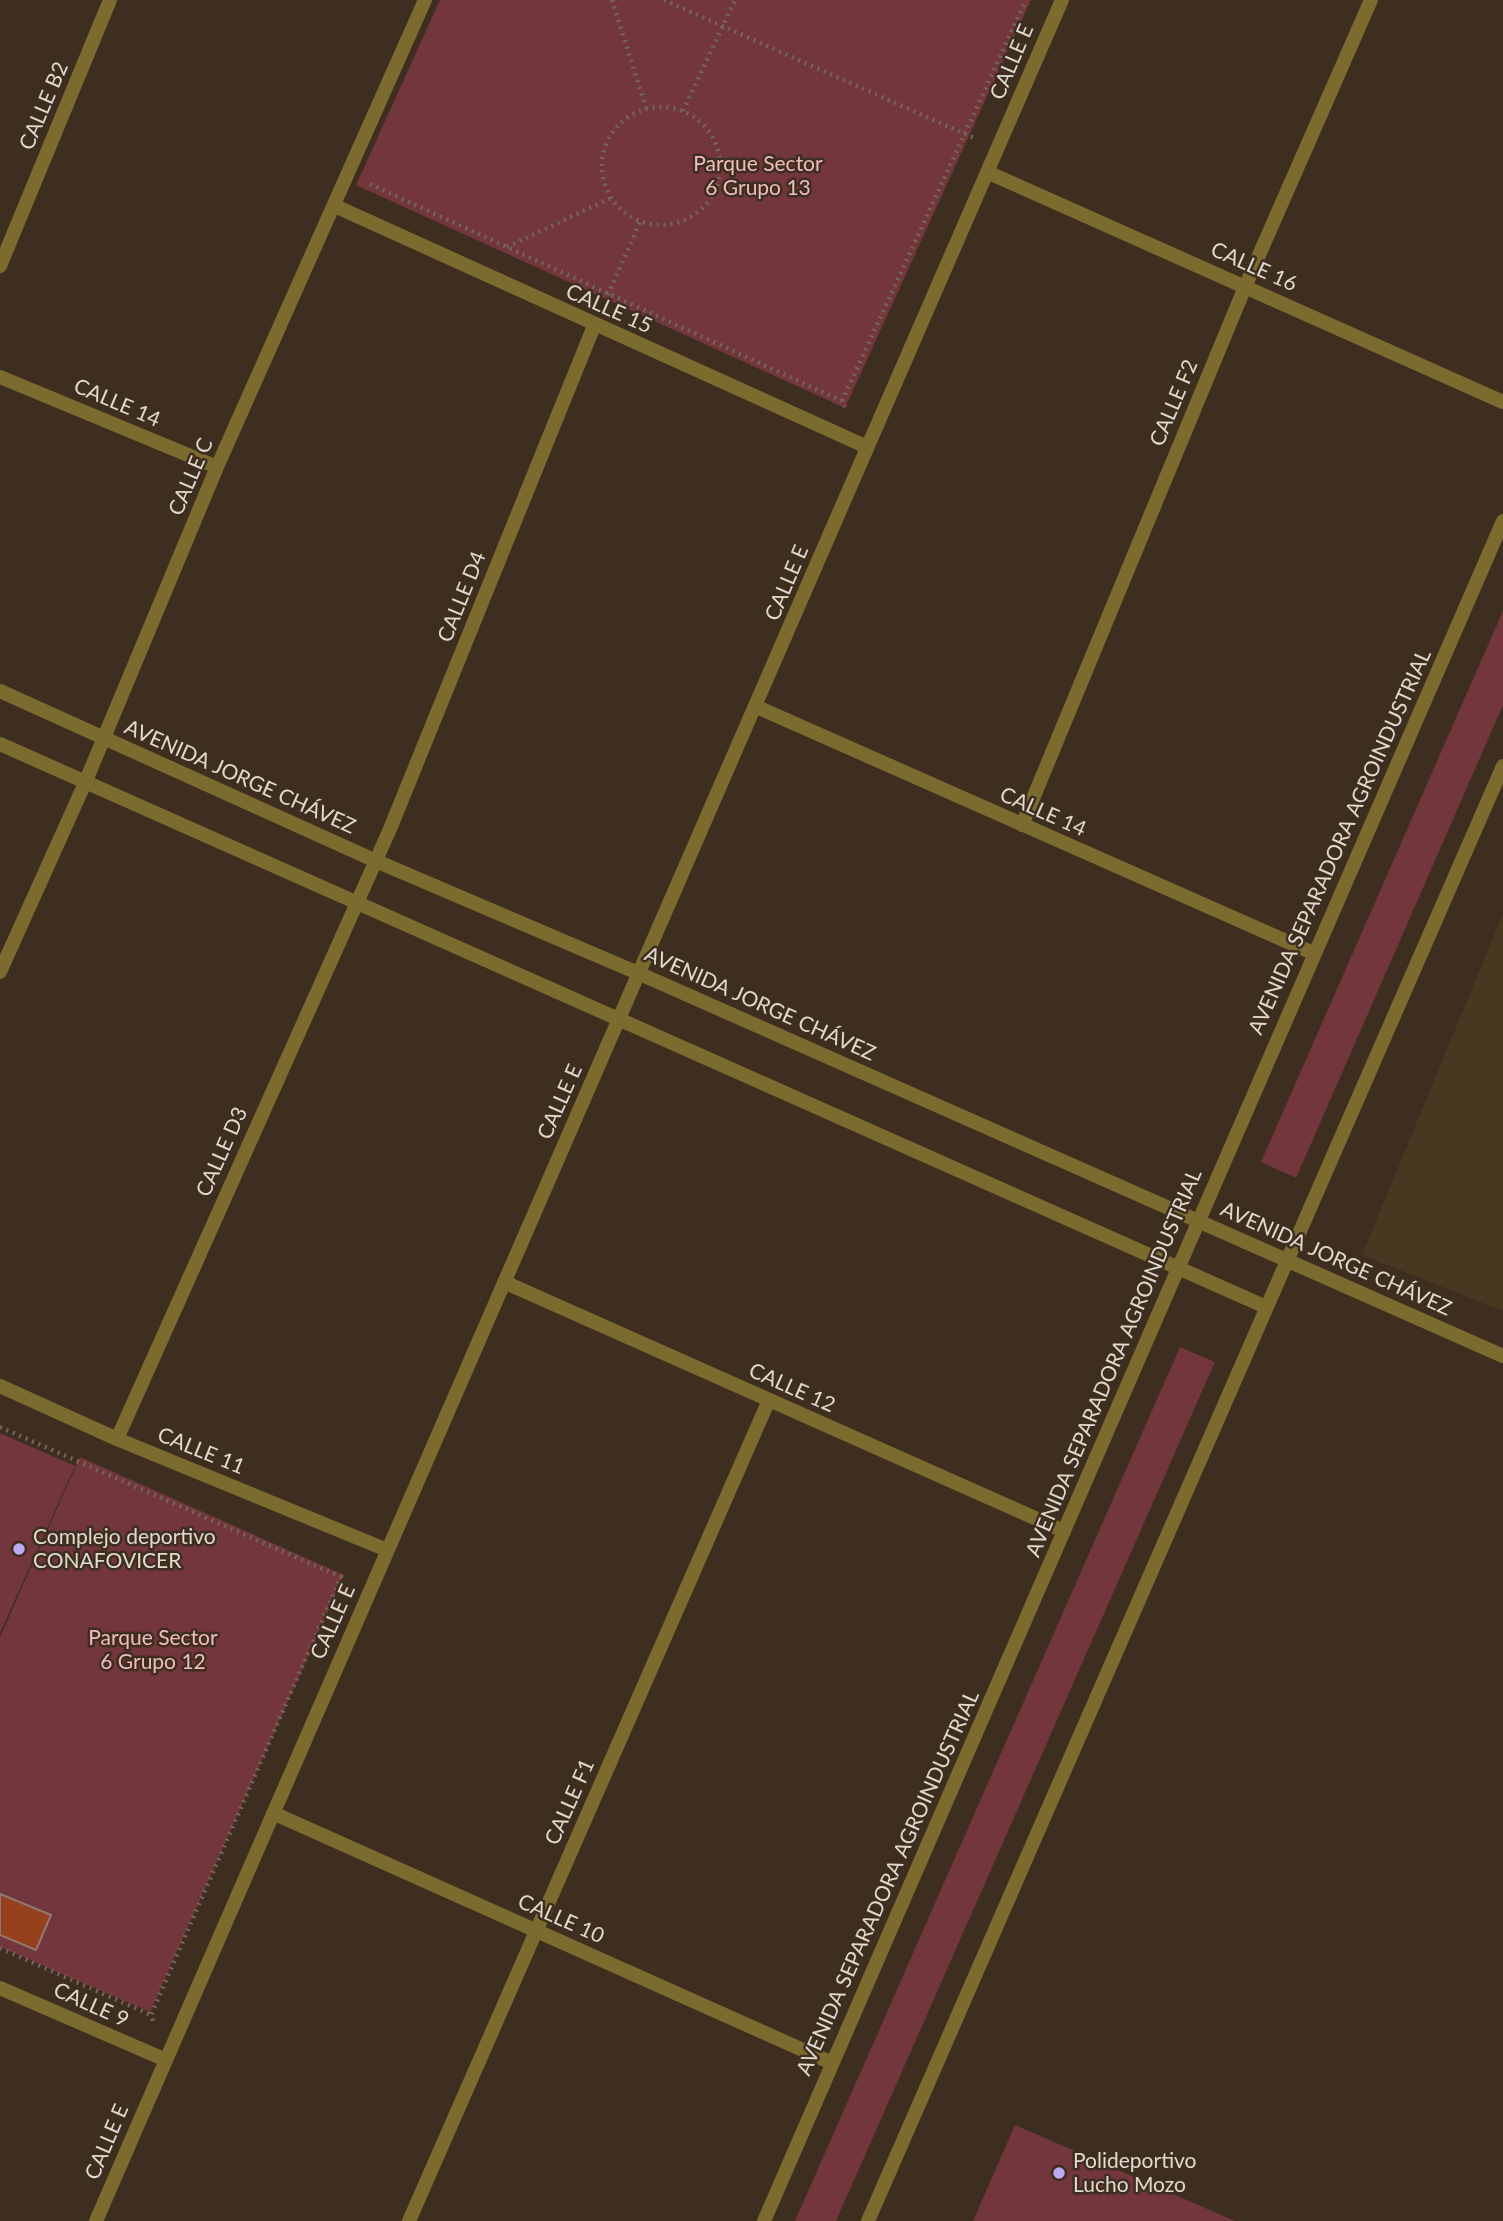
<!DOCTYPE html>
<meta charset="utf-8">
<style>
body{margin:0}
canvas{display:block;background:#3d2e1f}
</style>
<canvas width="1503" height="2221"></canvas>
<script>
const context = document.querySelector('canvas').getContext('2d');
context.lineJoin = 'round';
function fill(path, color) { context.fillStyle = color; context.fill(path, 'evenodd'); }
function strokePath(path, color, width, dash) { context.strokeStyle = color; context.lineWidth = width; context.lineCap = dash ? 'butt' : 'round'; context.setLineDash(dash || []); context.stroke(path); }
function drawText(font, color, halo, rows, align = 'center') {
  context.font = font + ' Lato,sans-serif'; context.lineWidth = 5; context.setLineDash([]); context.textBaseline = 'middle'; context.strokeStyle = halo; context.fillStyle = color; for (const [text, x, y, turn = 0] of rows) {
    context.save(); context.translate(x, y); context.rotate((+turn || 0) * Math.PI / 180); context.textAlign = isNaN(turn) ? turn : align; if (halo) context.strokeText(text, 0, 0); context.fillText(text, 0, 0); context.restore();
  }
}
fill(new Path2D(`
 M 1503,914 L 1503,1311 L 1362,1255 Z`), '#4a3722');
fill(new Path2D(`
 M 440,0 L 1031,0 L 845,408 L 356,185 Z
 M 1503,611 L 1503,705 L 1296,1178 L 1261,1162 Z
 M 1180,1347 L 1215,1362 L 836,2221 L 795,2221 Z
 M 0,1433 L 75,1466 L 0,1633 Z
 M 80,1457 L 344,1575 L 150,2012 L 0,1947 L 0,1637 Z
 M 1015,2125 L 1235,2221 L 973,2221 Z`), '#72363c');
const building = new Path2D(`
 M 0,1894 L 51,1915 L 36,1950 L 0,1935 Z`);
fill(building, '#96401d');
strokePath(building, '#917870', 2);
strokePath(new Path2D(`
 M 612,0 L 646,108
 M 664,0 L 974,138
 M602 166a59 59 0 1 1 118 0a59 59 0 1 1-118 0Z
 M 683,111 L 735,0
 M 370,184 L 842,401 L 845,407
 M 507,247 L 611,198
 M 608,295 L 640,222
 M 842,401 L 1026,0
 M 0,1427 L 341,1577 L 151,2015 L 153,2021
 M 0,1948 L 151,2015`), '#746759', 4.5, [2, 5]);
strokePath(new Path2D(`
 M 987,172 L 1503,402
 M 335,206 L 867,447
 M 0,266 L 110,0
 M 0,377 L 217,467
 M 0,691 L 376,861 L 638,973 L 1503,1356
 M 757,707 L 1313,953
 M 0,744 L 1266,1307
 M 1022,825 L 1245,287 L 1371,0
 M 0,972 L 85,783 L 217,467 L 425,0
 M 504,1282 L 1064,1531
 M 0,1386 L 117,1439 L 387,1550
 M 117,1439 L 390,829 L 594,326
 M 273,1813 L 832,2063
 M 0,1988 L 166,2060
 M 96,2221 L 1062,0
 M 409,2221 L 769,1400`), '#7c6b2e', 14);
strokePath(new Path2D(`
 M 764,2221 L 1503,521
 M 868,2221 L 1503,766`), '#7c6b2e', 14);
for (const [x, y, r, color] of [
 [19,1549,7,"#bcaaf5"],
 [1059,2173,7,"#bcaaf5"]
]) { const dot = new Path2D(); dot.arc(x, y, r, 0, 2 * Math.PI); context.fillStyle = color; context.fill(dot); strokePath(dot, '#3d2e1f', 2.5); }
drawText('21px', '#e1d8ce', '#3d2e1f', [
 ["CALLE E",1012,62,-67],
 ["CALLE B2",44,106,-67],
 ["CALLE 16",1254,267,24],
 ["CALLE 15",609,309,24],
 ["CALLE 14",117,403,23],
 ["CALLE F2",1174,403,-67],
 ["CALLE C",191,477,-67],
 ["CALLE E",787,583,-67],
 ["CALLE D4",462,597,-68],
 ["AVENIDA JORGE CHÁVEZ",240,777,24],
 ["CALLE 14",1043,812,24],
 ["AVENIDA SEPARADORA AGROINDUSTRIAL",1340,842,-66],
 ["AVENIDA JORGE CHÁVEZ",760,1004,24],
 ["CALLE E",560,1102,-66],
 ["CALLE D3",222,1152,-66],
 ["AVENIDA JORGE CHÁVEZ",1336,1259,24],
 ["AVENIDA SEPARADORA AGROINDUSTRIAL",1114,1363,-67],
 ["CALLE 12",792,1388,24],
 ["CALLE 11",201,1451,22],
 ["CALLE E",333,1622,-66],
 ["CALLE F1",570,1802,-66],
 ["AVENIDA SEPARADORA AGROINDUSTRIAL",888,1883,-66],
 ["CALLE 10",561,1919,24],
 ["CALLE 9",91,2005,24],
 ["CALLE E",107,2142,-67]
]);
drawText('21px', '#f1bbbe', '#3d2e1f', [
 ["Parque Sector",758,164],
 ["6 Grupo 13",758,188],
 ["Parque Sector",153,1638],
 ["6 Grupo 12",153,1662]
]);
drawText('21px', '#e1d8ce', '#3d2e1f', [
 ["Complejo deportivo",33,1537],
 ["CONAFOVICER",33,1561],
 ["Polideportivo",1073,2161],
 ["Lucho Mozo",1073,2185]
], 'left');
</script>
